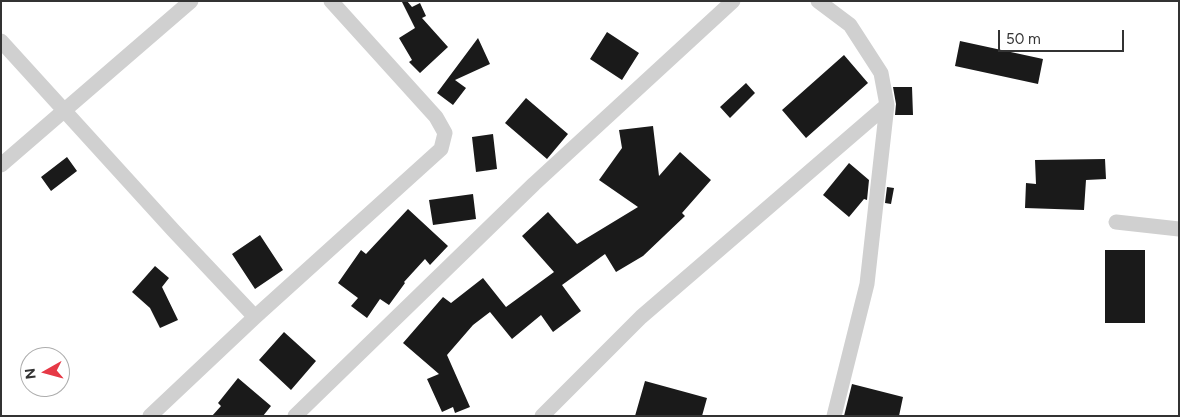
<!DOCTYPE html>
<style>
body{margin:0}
#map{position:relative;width:1180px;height:417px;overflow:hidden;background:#fff;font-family:Figtree,sans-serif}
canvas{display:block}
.frame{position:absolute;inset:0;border:2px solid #333;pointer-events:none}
.north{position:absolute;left:20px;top:347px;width:50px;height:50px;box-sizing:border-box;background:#fff;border:1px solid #adadad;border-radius:50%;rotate:263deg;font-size:14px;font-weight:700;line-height:20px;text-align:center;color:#333}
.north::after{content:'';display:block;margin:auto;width:18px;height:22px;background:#e63946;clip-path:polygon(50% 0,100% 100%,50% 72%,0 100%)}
.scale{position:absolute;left:998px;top:30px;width:126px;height:22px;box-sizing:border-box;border:2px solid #333;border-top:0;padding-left:6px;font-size:15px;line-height:18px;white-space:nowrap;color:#333;-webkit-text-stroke:4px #fff;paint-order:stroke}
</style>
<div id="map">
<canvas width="1180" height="417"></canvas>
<div class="frame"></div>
<div class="north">N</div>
<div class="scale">50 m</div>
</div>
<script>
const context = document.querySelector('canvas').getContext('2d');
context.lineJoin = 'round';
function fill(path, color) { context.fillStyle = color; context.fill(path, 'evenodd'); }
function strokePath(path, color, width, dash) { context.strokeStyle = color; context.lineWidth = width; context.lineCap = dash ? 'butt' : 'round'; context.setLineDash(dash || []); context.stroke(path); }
fill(new Path2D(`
 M 403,1 L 407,1 L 412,7 L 420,3 L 426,16 L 422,18 L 448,47 L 420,73 L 409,62 L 412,60 L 399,38 L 415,28 L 402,2 Z
 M 607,32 L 639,53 L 622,80 L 590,59 Z
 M 478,38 L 490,64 L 455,80 L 466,88 L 453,105 L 437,93 Z
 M 960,41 L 1043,59 L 1038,84 L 955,66 Z
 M 844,55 L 868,83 L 806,138 L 782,110 Z
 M 746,83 L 755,93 L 730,118 L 720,107 Z
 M 893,87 L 912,87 L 913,115 L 895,115 L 896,104 Z
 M 526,98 L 568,134 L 547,159 L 505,123 Z
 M 653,126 L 659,176 L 680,152 L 711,180 L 682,213 L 685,216 L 643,256 L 616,272 L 605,254 L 562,285 L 581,311 L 553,332 L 541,315 L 512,339 L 490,312 L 473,325 L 447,355 L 470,407 L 455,413 L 453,407 L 442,412 L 427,379 L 439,374 L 403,343 L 443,297 L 451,303 L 483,278 L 506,307 L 554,272 L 522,236 L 548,212 L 577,244 L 638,207 L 599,180 L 622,148 L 619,130 Z
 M 493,134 L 497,169 L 476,172 L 472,137 Z
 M 67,157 L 77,171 L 51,191 L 41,177 Z
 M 1105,159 L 1106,179 L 1086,180 L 1084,210 L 1025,208 L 1026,183 L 1036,184 L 1035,160 Z
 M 849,163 L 869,180 L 867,200 L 864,199 L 849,217 L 823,195 Z
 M 887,187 L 894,188 L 891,204 L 885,203 Z
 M 473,194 L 476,219 L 433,225 L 429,200 Z
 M 408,209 L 448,246 L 430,265 L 425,259 L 404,282 L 405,283 L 389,305 L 380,299 L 367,318 L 351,306 L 358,298 L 338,283 L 361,250 L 366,254 Z
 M 260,235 L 283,270 L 255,289 L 232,254 Z
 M 1105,250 L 1145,250 L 1145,323 L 1105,323 Z
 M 155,266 L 169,278 L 162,287 L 178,320 L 160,328 L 150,308 L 132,292 Z
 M 284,332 L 316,361 L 291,390 L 259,360 Z
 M 238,378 L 271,406 L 263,416 L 212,416 L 221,406 L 218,403 Z
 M 645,381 L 707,398 L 702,416 L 635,416 Z
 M 852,384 L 903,397 L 899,416 L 844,416 Z`), '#1a1a1a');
strokePath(new Path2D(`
 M 818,1 L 850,25 L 881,73 L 887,105 L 867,284 L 834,416
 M 1,41 L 173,230 L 255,317
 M 1,165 L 191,1
 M 1116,222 L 1179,229
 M 150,416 L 255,317 L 441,149 L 445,133 L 436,117 L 331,1
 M 295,416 L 534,184 L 733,1
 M 542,416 L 641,317 L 887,105`), '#d0d0d0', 15);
</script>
